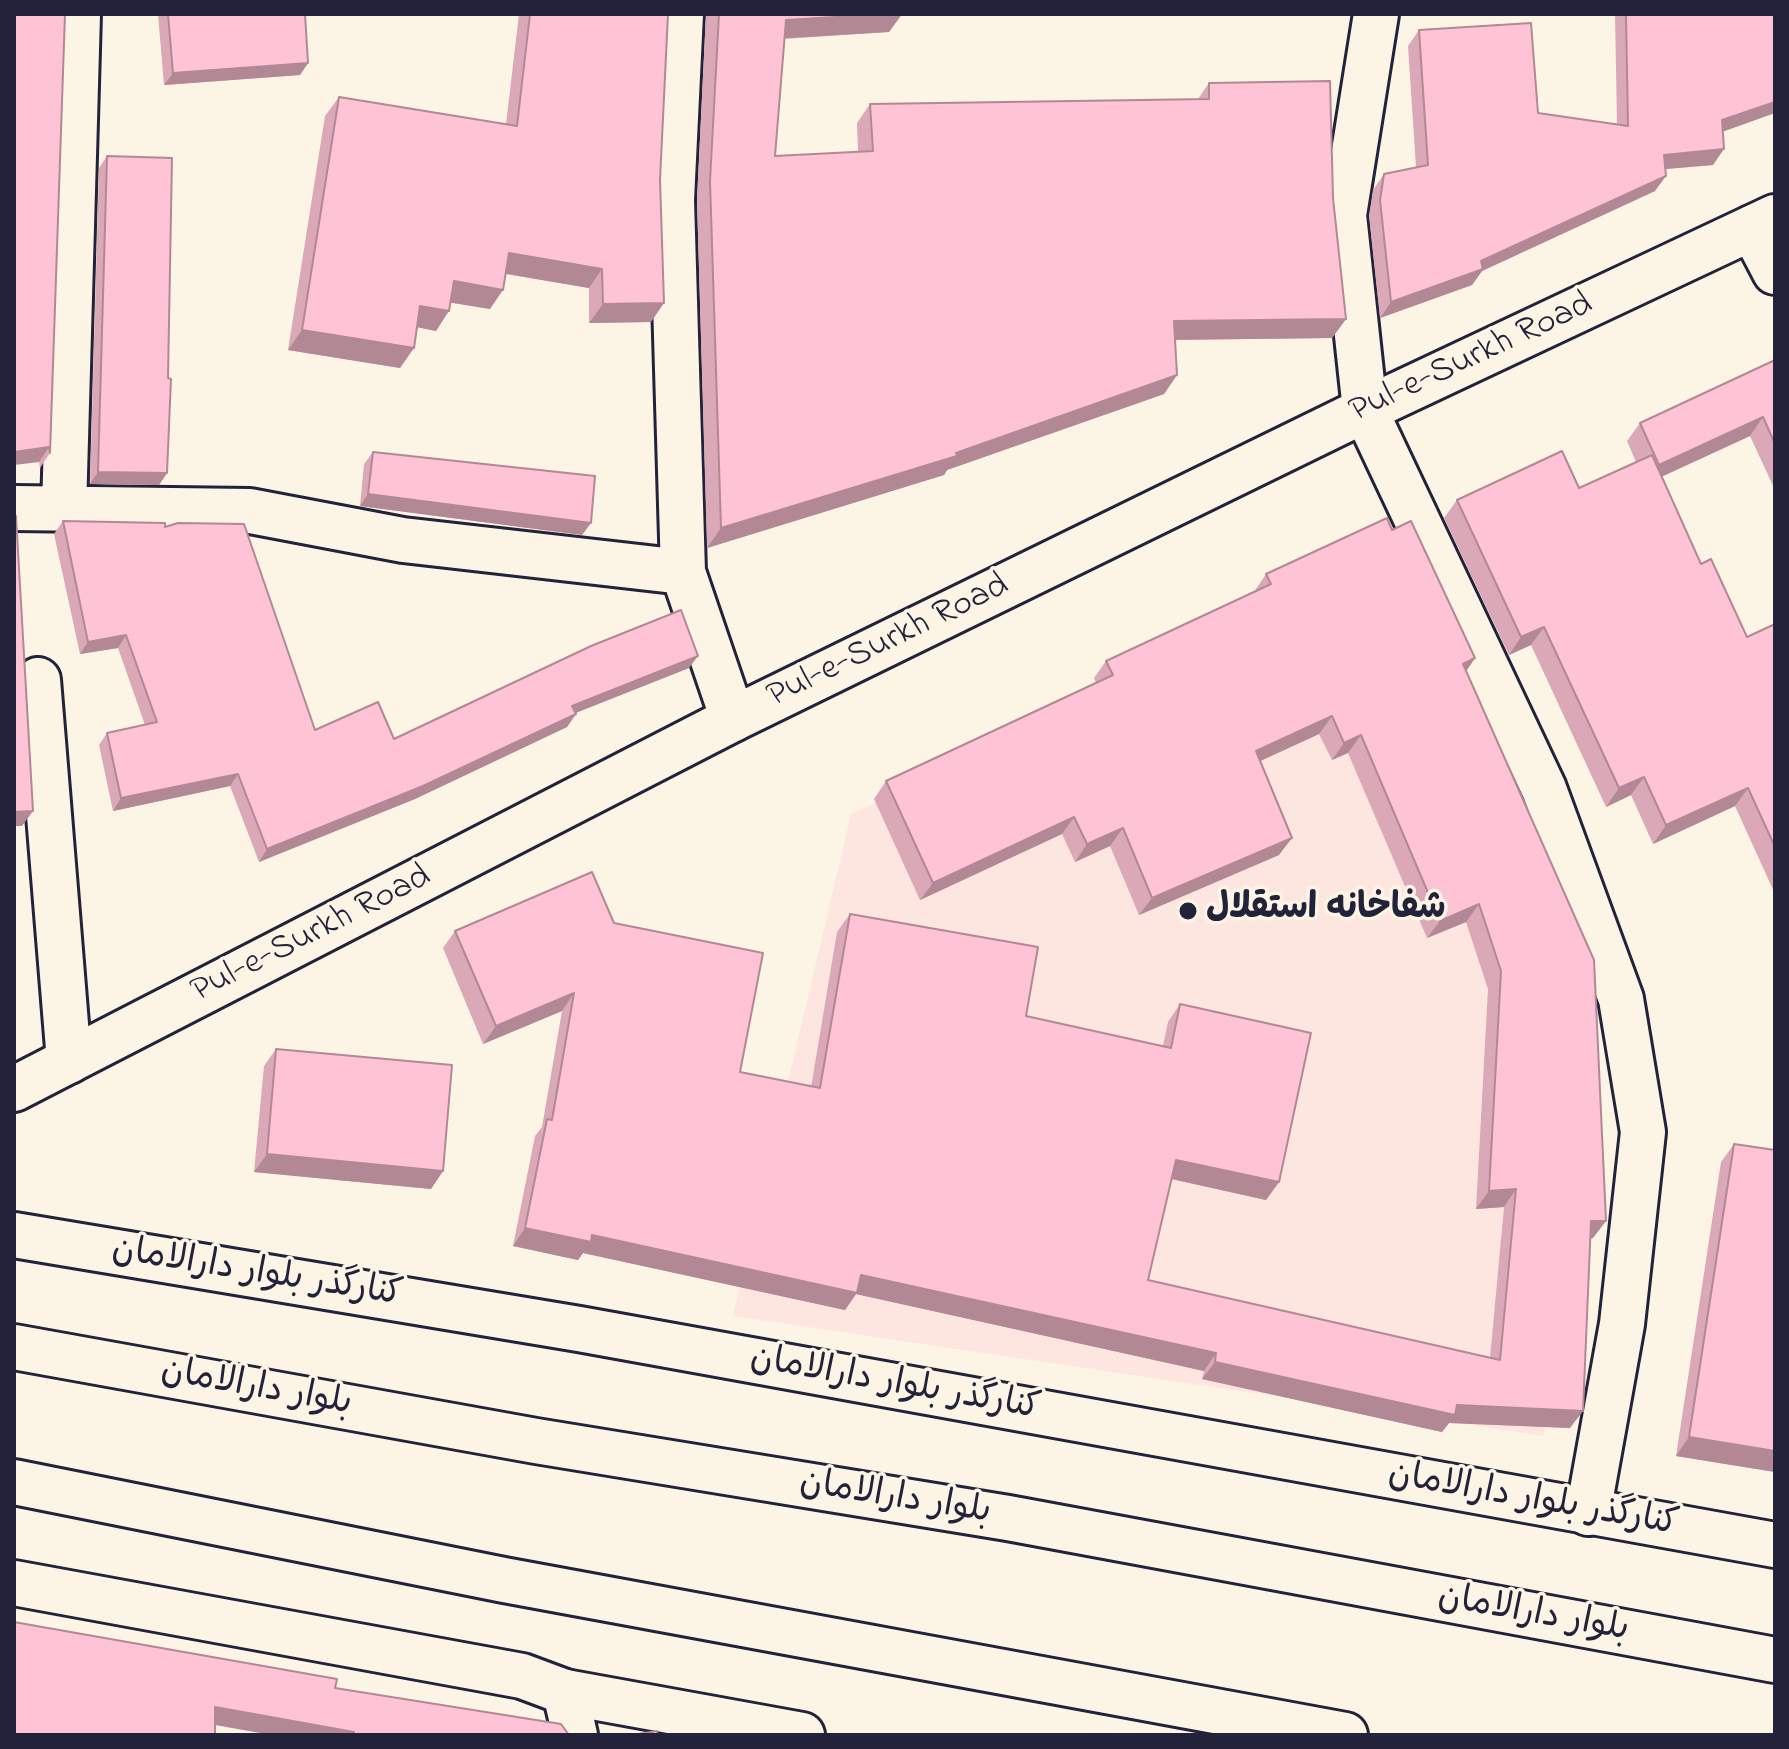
<!DOCTYPE html>
<meta charset="utf-8">
<style>
body{margin:0}
#map{position:relative;width:1789px;height:1749px;overflow:hidden;background:#fcf5e5;font-family:"Indie Flower",sans-serif}
canvas{display:block}
.frame{position:absolute;inset:0;border:16px solid #22223b;pointer-events:none}
</style>
<div id="map">
<canvas width="1789" height="1749"></canvas>
<div class="frame"></div>
</div>
<script>
const context = document.querySelector('canvas').getContext('2d');
context.lineJoin = 'round';
function fill(path, color) { context.fillStyle = color; context.fill(path, 'evenodd'); }
function strokePath(path, color, width, dash) { context.strokeStyle = color; context.lineWidth = width; context.lineCap = dash ? 'butt' : 'round'; context.setLineDash(dash || []); context.stroke(path); }
function drawText(font, color, halo, rows, align = 'center') {
  context.font = font + ' "Indie Flower","Playpen Sans Arabic",sans-serif'; context.lineWidth = 7; context.setLineDash([]); context.textBaseline = 'middle'; context.strokeStyle = halo; context.fillStyle = color; for (const [text, x, y, turn = 0] of rows) {
    context.save(); context.translate(x, y); context.rotate((+turn || 0) * Math.PI / 180); context.textAlign = isNaN(turn) ? turn : align; if (halo) context.strokeText(text, 0, 0); context.fillText(text, 0, 0); context.restore();
  }
}
fill(new Path2D(`
 M 1383,566 L 1598,1128 L 1544,1436 L 733,1316 L 851,814 Z`), '#fde6e0');
const street = new Path2D(`
 M 681,14 L 672,200 L 683,572 L 733,719
 M 1376,14 L 1344,215 L 1365,410 L 1544,789 L 1621,999 L 1643,1132 L 1622,1324 L 1588,1513
 M 1752,228 L 1775,272
 M 14,508 L 250,511 L 403,540 L 683,572
 M 64,510 L 78,14
 M 38,680 L 69,1061
 M 565,1692 L 575,1735`);
const secondary = new Path2D(`
 M 14,1089 L 733,719 L 1365,410 L 1775,217
 M 14,1235 L 579,1329 L 1775,1545
 M 14,1347 L 536,1441 L 1008,1518 L 1775,1660
 M 14,1482 L 504,1580 L 1345,1735
 M 14,1583 L 522,1676 L 565,1692 L 802,1735`);
strokePath(street, '#22223b', 50);
strokePath(secondary, '#22223b', 50);
strokePath(street, '#fcf5e5', 44);
strokePath(secondary, '#fcf5e5', 44);
fill(new Path2D(`
 M 14,14 L 50,453 L 40,468 L 39,462 Z
 M 158,14 L 305,14 L 308,63 L 300,75 L 164,85 Z
 M 519,14 L 668,14 L 651,322 L 589,323 L 589,288 L 506,274 L 490,309 L 451,302 L 436,331 L 417,327 L 400,368 L 288,350 L 325,116 L 339,97 L 506,124 Z
 M 706,14 L 902,14 L 889,32 L 784,39 L 775,156 L 858,152 L 857,123 L 870,104 L 1198,99 L 1209,83 L 1333,198 L 1346,319 L 1332,338 L 1175,340 L 1177,375 L 1164,394 L 947,470 L 944,475 L 707,548 L 697,200 Z
 M 1615,14 L 1775,14 L 1723,132 L 1713,165 L 1666,169 L 1655,191 L 1482,271 L 1472,285 L 1380,318 L 1369,216 L 1373,190 L 1384,174 L 1416,167 L 1408,46 L 1419,30 L 1538,113 L 1617,124 Z
 M 107,156 L 167,473 L 159,485 L 90,484 L 99,168 Z
 M 1775,360 L 1775,490 L 1750,436 L 1662,476 L 1701,564 L 1747,637 L 1775,624 L 1775,894 L 1735,806 L 1653,844 L 1631,795 L 1606,807 L 1531,645 L 1509,655 L 1444,518 L 1457,500 L 1579,488 L 1636,462 L 1627,441 L 1640,423 Z
 M 373,452 L 582,535 L 360,506 L 364,464 Z
 M 63,521 L 165,527 L 315,730 L 394,739 L 689,668 L 575,713 L 576,714 L 567,727 L 415,799 L 259,862 L 230,786 L 113,811 L 99,745 L 107,733 L 145,725 L 118,648 L 80,654 L 54,534 Z
 M 1392,530 L 1475,658 L 1466,671 L 1593,1238 L 1590,1239 L 1570,1428 L 1449,1423 L 1442,1432 L 1202,1379 L 1204,1371 L 856,1294 L 845,1310 L 583,1253 L 578,1260 L 513,1246 L 535,1136 L 542,1127 L 562,1011 L 483,1044 L 443,948 L 455,931 L 614,923 L 740,1072 L 811,1087 L 837,932 L 850,914 L 1026,1016 L 1163,1046 L 1168,1022 L 1180,1004 L 1279,1182 L 1266,1200 L 1171,1179 L 1148,1280 L 1490,1358 L 1504,1207 L 1476,1209 L 1488,989 L 1466,922 L 1427,938 L 1348,753 L 1332,760 L 1319,734 L 1260,761 L 1279,855 L 1139,915 L 1110,846 L 1075,862 L 1062,834 L 920,900 L 874,799 L 886,781 L 1096,683 L 1094,678 L 1106,661 L 1254,592 L 1266,574 Z
 M 276,1049 L 443,1171 L 431,1189 L 254,1172 L 264,1066 Z
 M 1734,1144 L 1775,1150 L 1775,1472 L 1676,1456 L 1721,1162 Z`), '#daa8b7');
fill(new Path2D(`
 M 885,14 L 902,14 L 889,32 L 772,39 L 786,20 Z
 M 308,63 L 300,75 L 164,85 L 173,73 Z
 M 1775,102 L 1775,113 L 1711,136 L 1722,120 Z
 M 1724,149 L 1713,165 L 1653,170 L 1664,155 Z
 M 1666,176 L 1655,191 L 1482,271 L 1472,285 L 1380,318 L 1391,302 Z
 M 509,253 L 602,269 L 589,288 L 495,272 Z
 M 454,281 L 503,290 L 490,309 L 440,301 Z
 M 664,303 L 651,322 L 589,323 L 603,304 Z
 M 420,306 L 449,311 L 436,331 L 406,325 Z
 M 1346,319 L 1332,338 L 1161,340 L 1174,321 Z
 M 302,330 L 414,348 L 400,368 L 288,350 Z
 M 1177,375 L 1164,394 L 947,470 L 944,475 L 707,548 L 721,528 L 956,453 Z
 M 1763,417 L 1750,436 L 1646,484 L 1659,465 Z
 M 49,447 L 39,462 L 14,465 L 14,452 Z
 M 98,472 L 167,473 L 159,485 L 90,484 Z
 M 368,494 L 591,523 L 582,535 L 360,506 Z
 M 1544,627 L 1531,645 L 1509,655 L 1521,637 Z
 M 126,635 L 118,648 L 80,654 L 88,642 Z
 M 698,656 L 689,668 L 563,718 L 572,706 Z
 M 1475,658 L 1463,676 L 1463,664 Z
 M 576,714 L 567,727 L 415,799 L 259,862 L 267,849 Z
 M 1332,716 L 1319,734 L 1243,769 L 1256,751 Z
 M 1361,735 L 1348,753 L 1332,760 L 1344,743 Z
 M 238,774 L 230,786 L 113,811 L 121,798 Z
 M 1644,777 L 1631,795 L 1606,807 L 1619,788 Z
 M 1748,788 L 1735,806 L 1653,844 L 1666,825 Z
 M 33,811 L 22,826 L 14,826 L 14,812 Z
 M 1074,817 L 1062,834 L 920,900 L 933,883 Z
 M 1123,828 L 1110,846 L 1075,862 L 1087,844 Z
 M 1292,838 L 1279,855 L 1139,915 L 1152,898 Z
 M 1479,904 L 1466,922 L 1427,938 L 1440,921 Z
 M 574,993 L 562,1011 L 483,1044 L 496,1026 Z
 M 267,1154 L 443,1171 L 431,1189 L 254,1172 Z
 M 1176,1160 L 1279,1182 L 1266,1200 L 1163,1177 Z
 M 1516,1189 L 1504,1207 L 1476,1209 L 1489,1191 Z
 M 1591,1221 L 1606,1221 L 1593,1238 L 1578,1239 Z
 M 525,1228 L 592,1235 L 861,1275 L 1216,1353 L 1204,1371 L 856,1294 L 845,1310 L 583,1253 L 578,1260 L 513,1246 Z
 M 1215,1362 L 1583,1411 L 1570,1428 L 1449,1423 L 1442,1432 L 1202,1379 Z
 M 1689,1437 L 1775,1451 L 1775,1472 L 1676,1456 Z
 M 215,1707 L 354,1732 L 352,1735 L 271,1735 L 204,1723 Z`), '#b28895');
const building = new Path2D(`
 M 14,14 L 65,14 L 50,453 L 49,447 L 14,452 Z
 M 168,14 L 305,14 L 308,63 L 173,73 Z
 M 530,14 L 668,14 L 660,180 L 664,303 L 603,304 L 602,269 L 509,253 L 503,290 L 454,281 L 449,311 L 420,306 L 414,348 L 302,330 L 339,97 L 517,126 Z
 M 719,14 L 885,14 L 786,20 L 775,156 L 873,151 L 870,104 L 1209,99 L 1209,83 L 1330,81 L 1333,198 L 1346,319 L 1174,321 L 1177,375 L 956,453 L 957,456 L 721,528 L 710,181 Z
 M 1626,14 L 1775,14 L 1775,102 L 1722,120 L 1724,149 L 1664,155 L 1666,176 L 1481,261 L 1483,269 L 1391,302 L 1380,200 L 1384,174 L 1428,165 L 1419,30 L 1531,23 L 1538,113 L 1628,126 Z
 M 107,156 L 172,158 L 168,378 L 171,379 L 167,473 L 98,472 Z
 M 1775,360 L 1775,444 L 1763,417 L 1659,465 L 1640,423 Z
 M 1562,451 L 1579,488 L 1652,455 L 1701,564 L 1711,559 L 1747,637 L 1775,624 L 1775,847 L 1748,788 L 1666,825 L 1644,777 L 1619,788 L 1544,627 L 1521,637 L 1457,500 Z
 M 373,452 L 595,476 L 591,523 L 368,494 Z
 M 14,515 L 16,516 L 33,811 L 14,812 Z
 M 1387,518 L 1392,530 L 1411,521 L 1475,658 L 1463,664 L 1594,960 L 1606,1221 L 1591,1221 L 1583,1411 L 1457,1405 L 1455,1415 L 1215,1362 L 1216,1353 L 861,1275 L 857,1293 L 592,1235 L 591,1242 L 525,1228 L 547,1119 L 552,1120 L 574,993 L 496,1026 L 455,931 L 592,872 L 614,923 L 763,953 L 740,1072 L 820,1088 L 850,914 L 1038,947 L 1026,1016 L 1171,1048 L 1180,1004 L 1311,1033 L 1279,1182 L 1176,1160 L 1148,1280 L 1500,1360 L 1516,1189 L 1489,1191 L 1501,971 L 1479,904 L 1440,921 L 1361,735 L 1344,743 L 1332,716 L 1256,751 L 1292,838 L 1152,898 L 1123,828 L 1087,844 L 1074,817 L 933,883 L 886,781 L 1113,675 L 1106,661 L 1271,584 L 1266,574 Z
 M 63,521 L 165,523 L 165,527 L 178,523 L 244,524 L 315,730 L 378,702 L 394,739 L 591,646 L 681,610 L 698,656 L 572,706 L 576,714 L 423,786 L 267,849 L 238,774 L 121,798 L 107,733 L 157,722 L 126,635 L 88,642 Z
 M 276,1049 L 452,1065 L 443,1171 L 267,1154 Z
 M 1734,1144 L 1775,1150 L 1775,1451 L 1689,1437 Z
 M 14,1622 L 337,1679 L 335,1688 L 561,1724 L 569,1735 L 354,1735 L 354,1732 L 215,1707 L 215,1735 L 14,1735 Z
 M 657,1731 L 657,1735 L 632,1735 Z`);
fill(building, '#fec3d5');
strokePath(building, '#b28895', 2);
for (const [x, y, r, color] of [
 [1188,911,10,"#22223b"]
]) { const dot = new Path2D(); dot.arc(x, y, r, 0, 2 * Math.PI); context.fillStyle = color; context.fill(dot); strokePath(dot, '#fcf5e5', 3); }
drawText('36px', '#22223b', '#fcf5e5', [
 ["Pul-e-Surkh Road",1472,360,-25],
 ["Pul-e-Surkh Road",889,643,-26],
 ["Pul-e-Surkh Road",312,936,-27],
 ["کنارگذر بلوار دارالامان",257,1275,9],
 ["کنارگذر بلوار دارالامان",895,1386,10],
 ["بلوار دارالامان",256,1390,10],
 ["بلوار دارالامان",895,1500,9],
 ["کنارگذر بلوار دارالامان",1533,1502,10],
 ["بلوار دارالامان",1533,1616,10]
]);
drawText('bold 36px', '#22223b', '#fcf5e5', [
 ["شفاخانه استقلال",1206,911]
], 'left');
</script>
